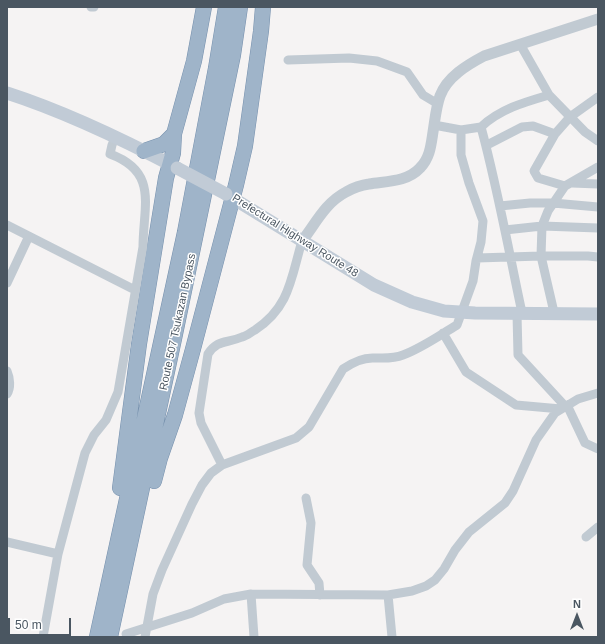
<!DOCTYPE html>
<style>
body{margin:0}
#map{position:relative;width:605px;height:644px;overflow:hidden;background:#f5f3f3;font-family:Helvetica,sans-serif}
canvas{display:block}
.frame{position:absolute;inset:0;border:8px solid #4a5661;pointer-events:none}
.north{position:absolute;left:557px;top:596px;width:40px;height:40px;-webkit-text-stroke:3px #fff;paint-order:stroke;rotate:0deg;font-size:11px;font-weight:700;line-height:16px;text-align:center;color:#4a5661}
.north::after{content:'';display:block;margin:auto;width:14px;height:18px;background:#4a5661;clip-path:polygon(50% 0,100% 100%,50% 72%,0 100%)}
.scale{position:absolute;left:8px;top:618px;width:63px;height:18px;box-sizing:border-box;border:2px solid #4a5661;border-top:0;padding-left:5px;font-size:12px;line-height:14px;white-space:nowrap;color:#4a5661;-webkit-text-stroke:3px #fff;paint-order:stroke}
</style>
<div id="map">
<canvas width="605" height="644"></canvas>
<div class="frame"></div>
<div class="north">N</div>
<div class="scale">50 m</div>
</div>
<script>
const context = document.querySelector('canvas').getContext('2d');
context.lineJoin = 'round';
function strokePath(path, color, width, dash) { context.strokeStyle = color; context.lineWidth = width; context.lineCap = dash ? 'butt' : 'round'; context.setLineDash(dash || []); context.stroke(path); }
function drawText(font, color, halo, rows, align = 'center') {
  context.font = font + ' Helvetica,sans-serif'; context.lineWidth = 3; context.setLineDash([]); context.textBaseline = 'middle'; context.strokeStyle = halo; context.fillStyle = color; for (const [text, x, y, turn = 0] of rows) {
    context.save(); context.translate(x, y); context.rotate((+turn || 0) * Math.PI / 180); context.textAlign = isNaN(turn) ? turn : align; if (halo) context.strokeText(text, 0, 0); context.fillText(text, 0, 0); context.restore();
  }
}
const trunk = new Path2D(`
 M 144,151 L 164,144 L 174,134
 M 154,481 L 160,458 L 175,415 L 193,349 L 236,185 L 245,146 L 261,31 L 263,7
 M 120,488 L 139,344 L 166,178 L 173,153 L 174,134 L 194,61 L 204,7
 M 97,637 L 185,232 L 216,68 L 226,7
 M 110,637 L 174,339 L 233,55 L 240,7`);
strokePath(trunk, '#7690ad', 16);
strokePath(new Path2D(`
 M 91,7 L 94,7
 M 520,44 L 549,95 L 585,132 L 598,141
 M 288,60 L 349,58 L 377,61 L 407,72 L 423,95 L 438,104
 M 434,125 L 461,130 L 481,127
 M 487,145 L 522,127 L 533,126 L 555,134
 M 572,183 L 598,184
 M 565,186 L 538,178 L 534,171 L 555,134 L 570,117 L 598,97
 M 500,206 L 530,203 L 553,203 L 598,207
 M 7,225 L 135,290
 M 505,230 L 542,226 L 598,228
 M 477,258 L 541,256 L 588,256 L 598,257
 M 7,283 L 29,236
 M 517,314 L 518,355 L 565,406
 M 521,314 L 521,308 C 508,247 497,186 481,127 C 500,109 525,102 549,95
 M 553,314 L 553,308 L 541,256 L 542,226 L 548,211 L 565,186 L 598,167
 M 443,333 L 466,372 L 516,405 L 561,409
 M 7,371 C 10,378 11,388 7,394
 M 567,405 L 585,443 L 598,449
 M 222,465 L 201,423 L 199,413 L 208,354 C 218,339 226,344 242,337 C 247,336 251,332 255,330 C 290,307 291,278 302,241
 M 306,498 L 311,523 L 307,565 L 319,583 L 320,595
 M 586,537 L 598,527
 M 7,542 L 58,554
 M 251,594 L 254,637
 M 388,595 L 392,637
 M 126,634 L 192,613 L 224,599 L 251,594 L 388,595 L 412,591 L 426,586 L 435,580 L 444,569 L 455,550 L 469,532 L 505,503 L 513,491 L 536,440 L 555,413 L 578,399 L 598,393
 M 43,637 L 58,554 L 85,453 L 94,435 L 106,420 L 118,392 L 143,247 C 143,206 159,172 110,154 L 112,145 L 116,136
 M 145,637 L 153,594 L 162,570 L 192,504 L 202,485 L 211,473 L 222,465 L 296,438 L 309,427 L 343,369 C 353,362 363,357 375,358 C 385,358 393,359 403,355 C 422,348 440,335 457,325 L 473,281 L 476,261 L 481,242 L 483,221 L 469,183 L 461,155 L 461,130`), '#c1cad2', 9);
strokePath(new Path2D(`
 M 302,241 C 316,223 325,203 346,192 C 353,188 361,185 369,184 C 387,181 407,182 420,168 C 430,158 431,145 433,132 C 435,120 436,107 440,96 C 447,77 467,65 484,56 L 598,19`), '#c1cad2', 11);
strokePath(new Path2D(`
 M 7,93 C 66,112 122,139 177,168
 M 226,194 L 374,285 L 412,302 L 444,311 L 475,313 L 598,314`), '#c1cbd6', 13);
strokePath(trunk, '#9fb4c9', 15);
strokePath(new Path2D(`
 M 177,168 L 226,194`), '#c1cbd6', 13);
drawText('11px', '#4a5661', '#fff', [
 ["Prefectural Highway Route 48",295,236,32],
 ["Route 507 Tsukazan Bypass",178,322,-78]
]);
</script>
